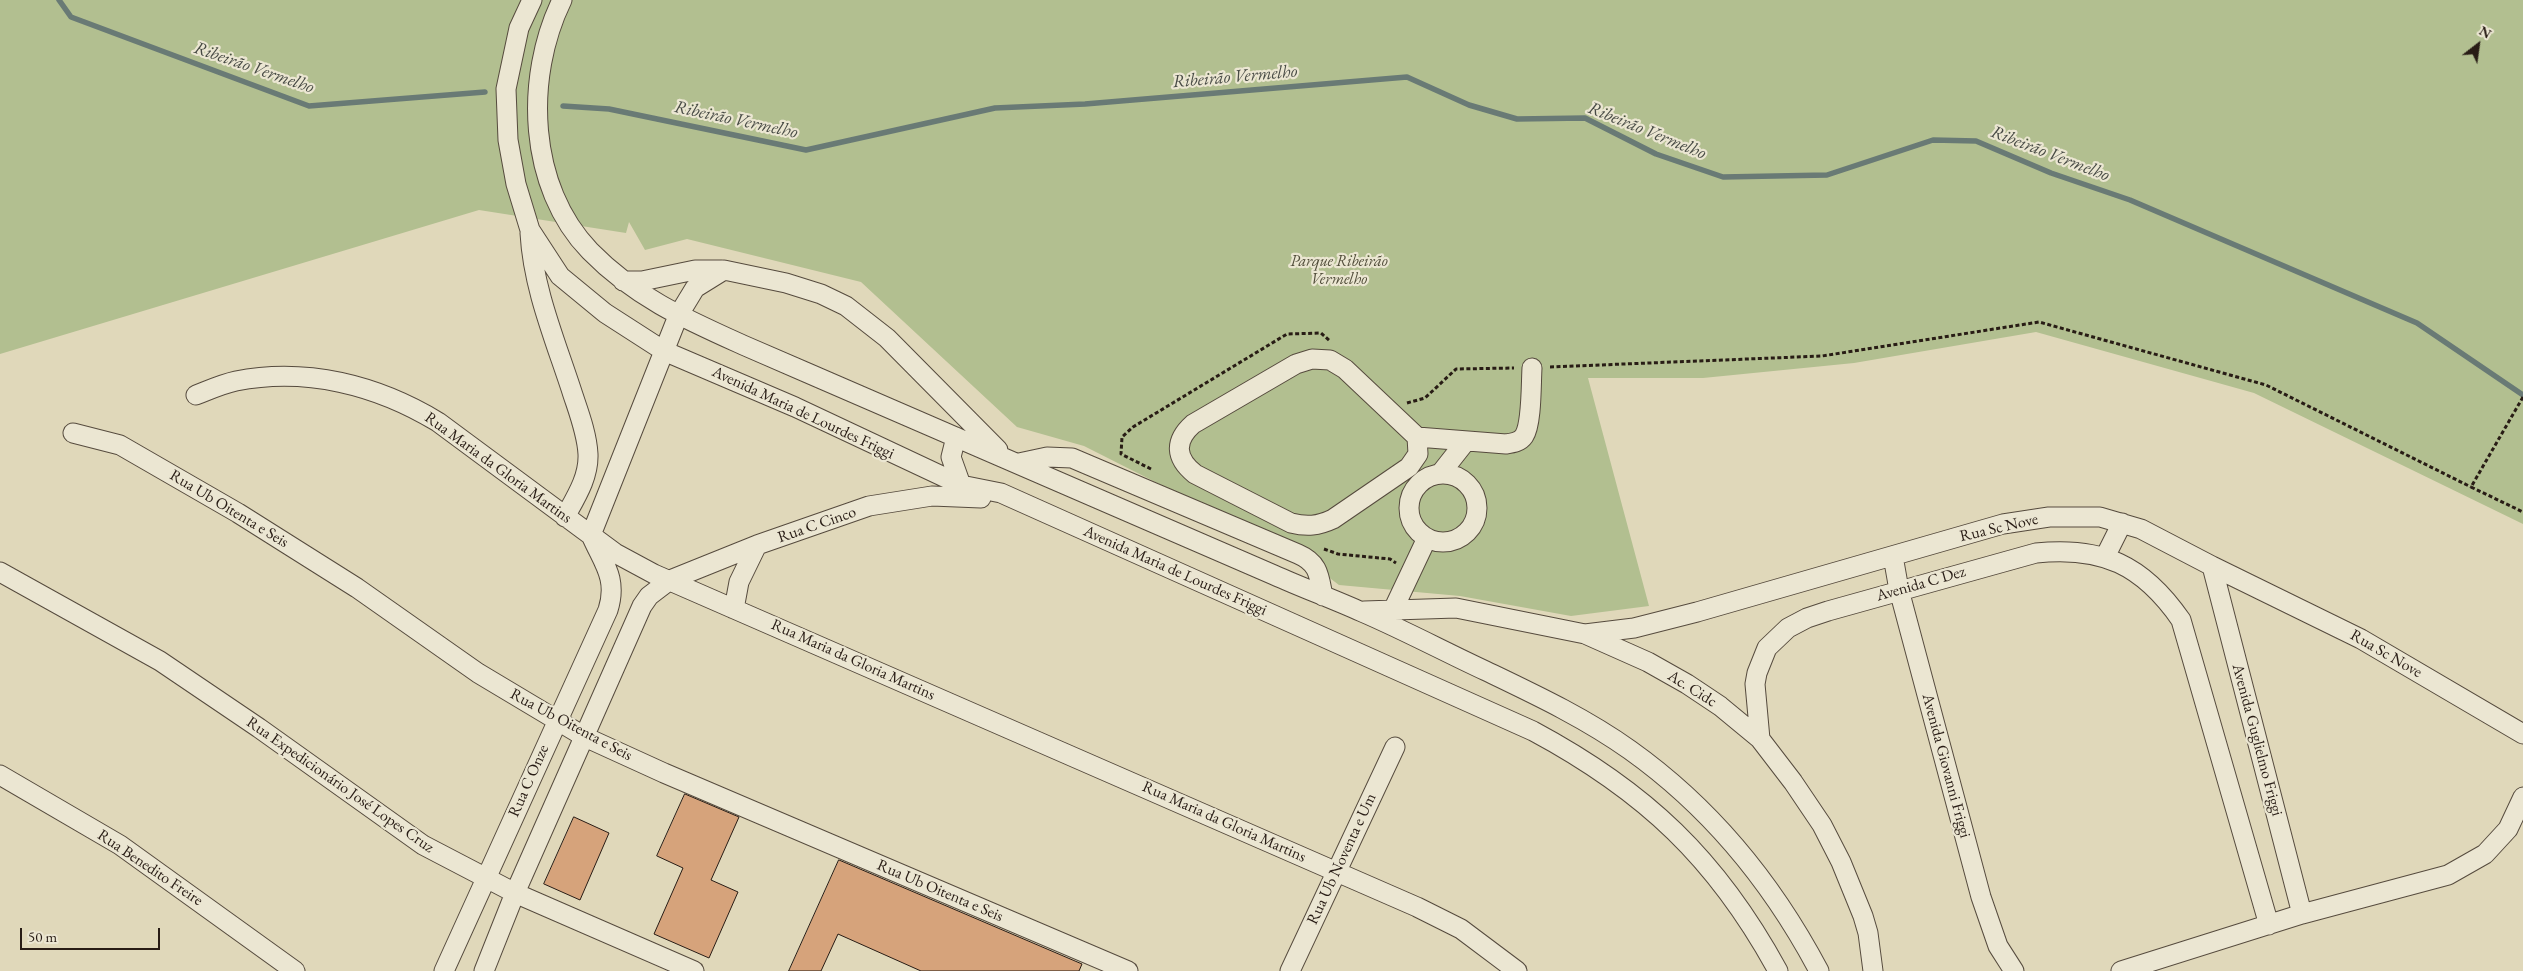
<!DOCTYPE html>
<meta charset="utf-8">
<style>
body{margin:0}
#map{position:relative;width:2523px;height:971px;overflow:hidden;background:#e0d8ba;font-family:"EB Garamond",serif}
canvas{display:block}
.north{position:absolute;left:2453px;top:20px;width:50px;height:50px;-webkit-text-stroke:4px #ebe6d2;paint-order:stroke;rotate:30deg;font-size:14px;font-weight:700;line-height:20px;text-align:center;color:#281c15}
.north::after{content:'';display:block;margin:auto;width:18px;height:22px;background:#281c15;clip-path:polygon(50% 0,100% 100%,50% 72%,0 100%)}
.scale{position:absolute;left:20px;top:928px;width:140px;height:22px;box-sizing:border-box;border:2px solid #281c15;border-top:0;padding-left:6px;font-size:15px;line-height:18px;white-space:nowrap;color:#281c15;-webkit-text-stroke:4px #ebe6d2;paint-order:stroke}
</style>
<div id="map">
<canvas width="2523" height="971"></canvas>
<div class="north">N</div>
<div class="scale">50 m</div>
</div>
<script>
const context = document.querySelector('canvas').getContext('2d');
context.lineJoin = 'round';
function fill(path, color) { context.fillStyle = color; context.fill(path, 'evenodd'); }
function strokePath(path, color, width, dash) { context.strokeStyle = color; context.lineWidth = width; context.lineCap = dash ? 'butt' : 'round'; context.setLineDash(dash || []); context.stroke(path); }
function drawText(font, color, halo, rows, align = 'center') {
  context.font = font + ' "EB Garamond",serif'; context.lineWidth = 4.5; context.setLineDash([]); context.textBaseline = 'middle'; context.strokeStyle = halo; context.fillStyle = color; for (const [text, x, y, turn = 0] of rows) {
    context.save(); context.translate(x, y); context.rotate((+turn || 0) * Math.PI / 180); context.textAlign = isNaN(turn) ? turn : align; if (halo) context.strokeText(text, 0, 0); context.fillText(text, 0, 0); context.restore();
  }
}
fill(new Path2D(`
 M 0,0 L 2523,0 L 2523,524 L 2254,393 L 2036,332 L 1854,363 L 1703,378 L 1588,378 L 1649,606 L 1571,616 L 1460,596 L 1339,585 L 1298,554 L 1084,446 L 1017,427 L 861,282 L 687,239 L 645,250 L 629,222 L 626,233 L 479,210 L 0,354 Z`), '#b2bf90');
strokePath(new Path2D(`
 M 59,0 L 71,17 L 309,106 L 485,92
 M 563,106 L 609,109 L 806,150 L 995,108 L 1085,104 L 1407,77 L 1469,105 L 1517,119 L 1585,118 L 1656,154 L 1723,177 L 1827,175 L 1933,140 L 1976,141 L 2051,173 L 2130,200 L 2417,323 L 2523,395`), '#697a75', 5.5);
const building = new Path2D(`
 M 685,794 L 739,817 L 711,880 L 738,892 L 709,958 L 654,934 L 683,868 L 657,856 Z
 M 574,817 L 609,833 L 580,900 L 544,884 Z
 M 839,860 L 1082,964 L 1079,971 L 921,971 L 838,934 L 821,971 L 789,971 Z`);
fill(building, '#d6a37b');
strokePath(building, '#281c15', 1);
const minor = new Path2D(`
 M 532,0 L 519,28 L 506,89 L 508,140 L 516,184 L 530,230 L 560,276 L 605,313 L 664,351 L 795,407 L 961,485 L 1001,493 L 1533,731 C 1645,791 1717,859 1778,971
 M 562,0 C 524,78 528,187 590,251 C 635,297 685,319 743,345 C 785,363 828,382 870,400 C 1005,458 1140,516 1274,575 C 1303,588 1333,599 1362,612 C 1404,630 1445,652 1486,671 C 1536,695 1585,718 1630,750 C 1710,807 1773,884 1819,971
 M 530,233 C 533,289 556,342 573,395 C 579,413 587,434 588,454 C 589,477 576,497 565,517
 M 623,281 L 642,281 L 695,270 L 722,270
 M 196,395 C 209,390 222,384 236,381 C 306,367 377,385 438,422 L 615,553 L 654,574 L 1417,907 L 1461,929 L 1517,971
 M 73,433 L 120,445 L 238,513 L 357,588 L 478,673 L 585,737 L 664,773 L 1128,971
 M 956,437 L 951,457 L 961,485
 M 1417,437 L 1418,454 L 1409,467 L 1333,519 C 1318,526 1307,527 1291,523 L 1195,474 C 1175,458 1174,441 1193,424 L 1296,364 L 1312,359 L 1330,360 L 1345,369 L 1417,437 L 1506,444 C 1513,443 1520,442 1524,436 C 1532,424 1531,383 1532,368
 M 1019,463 L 1047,457 L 1072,458 L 1298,554 C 1319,563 1319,576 1323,596
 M 1440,474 L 1466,441
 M1409 508a34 34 0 1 1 68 0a34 34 0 1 1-68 0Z
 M 1893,556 L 1899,590 L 1981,897 L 1998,946 L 2014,971
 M 2105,557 L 2122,523
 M 2212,566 L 2302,914
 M 0,572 L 160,661 L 259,728 L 423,845 L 515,893 L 694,971
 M 734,609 L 739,582 L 757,545
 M 1393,610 L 1427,538
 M 1364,611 L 1456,608 L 1585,634 L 1648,662 L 1687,684 L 1720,706 L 1760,739 L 1793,782 L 1822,825 L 1841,862 L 1863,916 L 1868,933 L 1873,971
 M 1585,634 L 1634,628 L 1697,612 L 2003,524 L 2049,517 L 2100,517 L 2141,529 L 2212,566 L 2361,639 L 2523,734
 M 1760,739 L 1755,684 L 1757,673 L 1767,648 L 1788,628 L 1807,618 L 1828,611 L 2036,553 C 2102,546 2143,565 2181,620 L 2269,925
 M 0,775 L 120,845 L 295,971
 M 444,971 L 608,610 C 618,578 603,563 591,535 L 678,316 L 695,288 L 724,270 L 786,283 L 821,294 L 846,306 L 887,338 L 998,450
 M 484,971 L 515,893 L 642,606 L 649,596 L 670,580 L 757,545 L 869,506 L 932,496 L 981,498
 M 1290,971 L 1395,747
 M 2121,971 L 2302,914 L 2448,875 L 2485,854 L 2508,829 L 2523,797`);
strokePath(minor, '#564b3e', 21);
strokePath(new Path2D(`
 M 1550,367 L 1822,356 L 2039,322 L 2266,385 L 2471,487
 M 2523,397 L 2471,487 L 2523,512
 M 1407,403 L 1425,398 L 1456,369 L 1514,368
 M 1151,469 L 1121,454 L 1122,437 L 1133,427 L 1287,334 L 1321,333 L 1330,341
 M 1324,549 L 1338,554 L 1390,559 L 1396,563`), '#281c15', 3, [4, 2.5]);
strokePath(minor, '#ebe6d2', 19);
drawText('italic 16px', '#514d3a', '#ebe6d2', [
 ["Parque Ribeirão",1339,262],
 ["Vermelho",1339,280]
]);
drawText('16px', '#281c15', '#ebe6d2', [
 ["Avenida Maria de Lourdes Friggi",803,413,25],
 ["Rua Maria da Gloria Martins",498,468,36],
 ["Rua Ub Oitenta e Seis",229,509,31],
 ["Rua C Cinco",817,525,-19],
 ["Rua Sc Nove",1999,528,-13],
 ["Avenida Maria de Lourdes Friggi",1175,571,24],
 ["Avenida C Dez",1921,584,-16],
 ["Rua Sc Nove",2386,654,30],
 ["Rua Maria da Gloria Martins",853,660,24],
 ["Ac. Cidc",1692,689,32],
 ["Rua Ub Oitenta e Seis",571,725,28],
 ["Avenida Guglielmo Friggi",2257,740,75],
 ["Avenida Giovanni Friggi",1946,766,75],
 ["Rua C Onze",529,781,-66],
 ["Rua Expedicionário José Lopes Cruz",340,785,35],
 ["Rua Maria da Gloria Martins",1224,822,24],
 ["Rua Ub Noventa e Um",1342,859,-65],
 ["Rua Benedito Freire",150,868,34],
 ["Rua Ub Oitenta e Seis",940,891,23]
]);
drawText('italic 18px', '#484b45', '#ebe6d2', [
 ["Ribeirão Vermelho",254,68,19],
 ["Ribeirão Vermelho",1235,77,-5],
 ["Ribeirão Vermelho",736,120,12],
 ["Ribeirão Vermelho",1647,131,22],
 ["Ribeirão Vermelho",2050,154,21]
]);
</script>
